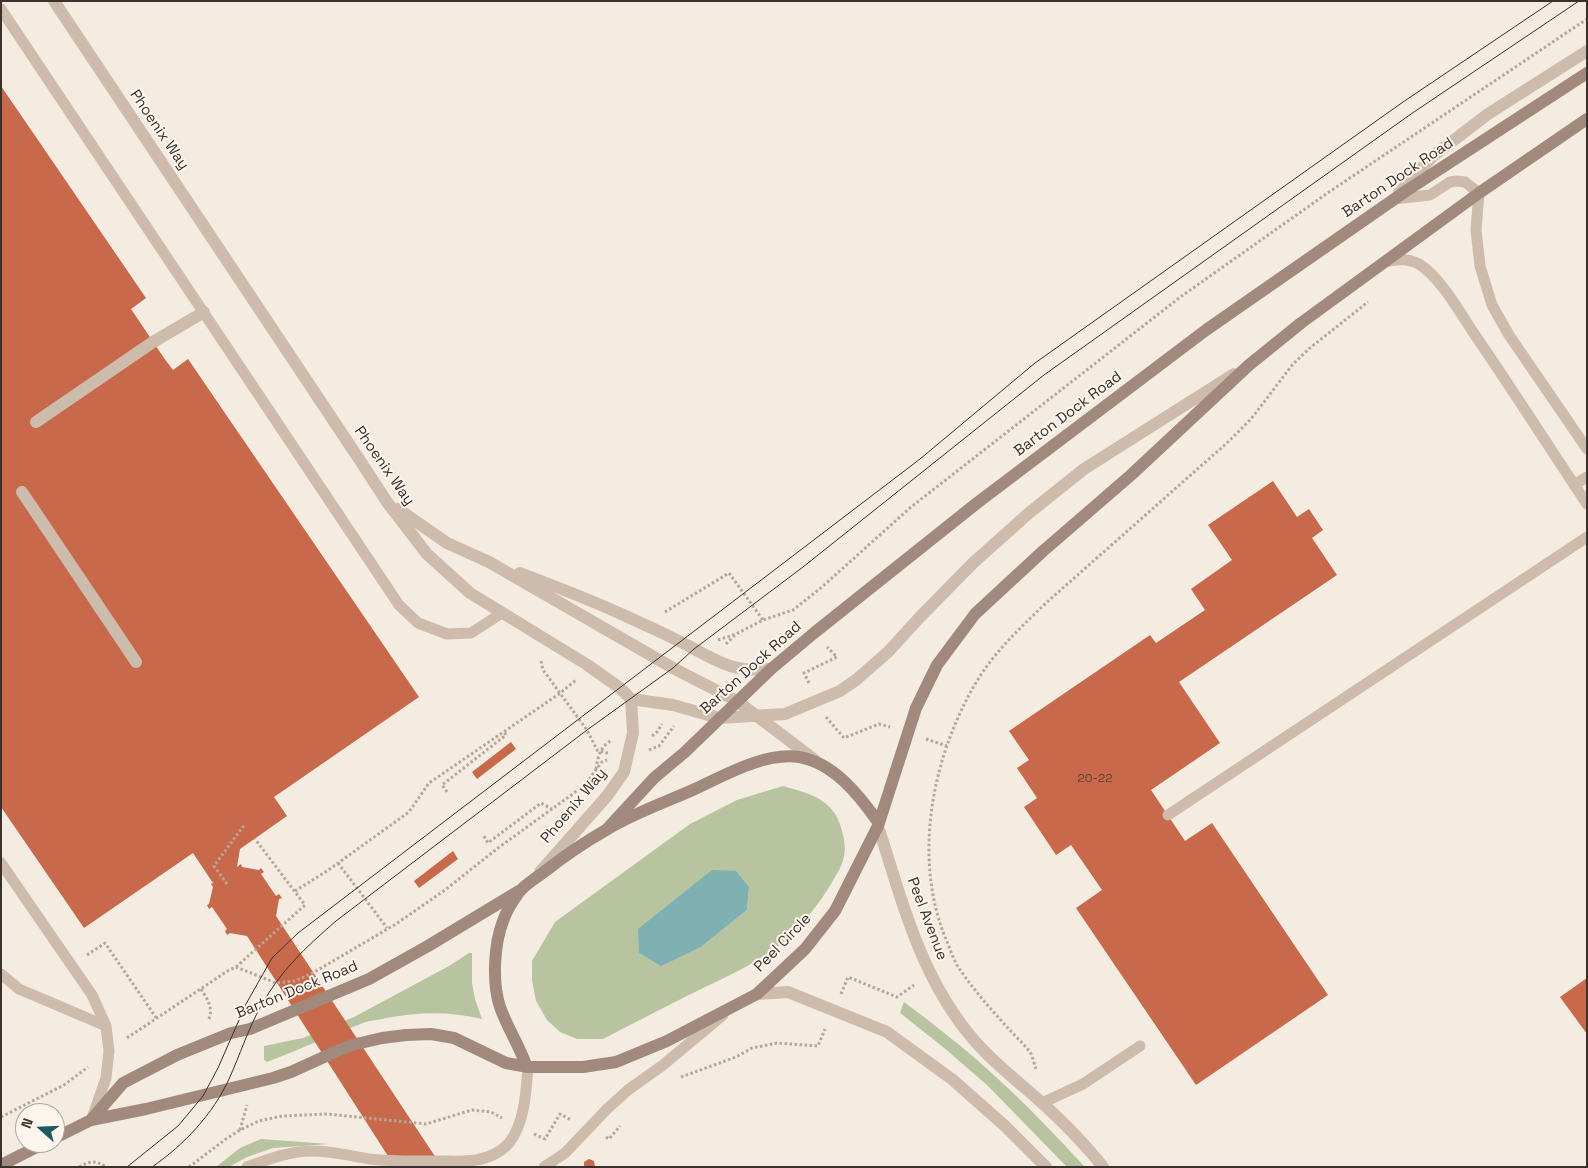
<!DOCTYPE html>
<style>
body{margin:0}
#map{position:relative;width:1588px;height:1168px;overflow:hidden;background:#f4ebe1;font-family:"Space Grotesk",sans-serif}
canvas{display:block}
.frame{position:absolute;inset:0;border:2px solid #3b302b;pointer-events:none}
.north{position:absolute;left:15px;top:1103px;width:50px;height:50px;box-sizing:border-box;background:#fbf5ee;border:1px solid #aea6a0;border-radius:50%;rotate:290deg;font-size:14px;font-weight:700;line-height:20px;text-align:center;color:#3b302b}
.north::after{content:'';display:block;margin:auto;width:18px;height:22px;background:#1f5a5e;clip-path:polygon(50% 0,100% 100%,50% 72%,0 100%)}
</style>
<div id="map">
<canvas width="1588" height="1168"></canvas>
<div class="frame"></div>
<div class="north">N</div>
</div>
<script>
const context = document.querySelector('canvas').getContext('2d');
context.lineJoin = 'round';
function fill(path, color) { context.fillStyle = color; context.fill(path, 'evenodd'); }
function strokePath(path, color, width, dash) { context.strokeStyle = color; context.lineWidth = width; context.lineCap = dash ? 'butt' : 'round'; context.setLineDash(dash || []); context.stroke(path); }
function drawText(font, color, halo, rows, align = 'center') {
  context.font = font + ' "Space Grotesk",sans-serif'; context.lineWidth = 4; context.setLineDash([]); context.textBaseline = 'middle'; context.strokeStyle = halo; context.fillStyle = color; for (const [text, x, y, turn = 0] of rows) {
    context.save(); context.translate(x, y); context.rotate((+turn || 0) * Math.PI / 180); context.textAlign = isNaN(turn) ? turn : align; if (halo) context.strokeText(text, 0, 0); context.fillText(text, 0, 0); context.restore();
  }
}
fill(new Path2D(`
 M 783,786 C 814,795 836,800 843,835 C 848,856 842,866 831,884 C 819,904 803,924 786,940 C 761,961 730,975 701,989 C 668,1005 636,1022 603,1039 L 577,1039 L 560,1032 L 547,1020 L 536,1001 L 532,980 L 532,961 L 555,922 L 690,824 L 737,800 ZM 749,887 L 747,910 L 701,947 L 661,965 L 639,953 Z
 M 469,953 L 472,953 L 472,983 L 475,999 L 482,1019 C 449,1011 420,1012 386,1018 C 379,1020 371,1020 363,1023 C 331,1035 299,1050 267,1062 L 264,1060 L 264,1046 L 303,1038 L 354,1017 L 449,966 Z
 M 904,1002 C 936,1026 967,1050 996,1077 C 1027,1105 1056,1136 1085,1167 L 1067,1167 L 987,1085 L 943,1047 L 900,1013 Z
 M 261,1139 L 329,1144 L 273,1148 L 247,1157 L 229,1167 L 216,1167 L 240,1148 Z`), '#b8c4a0');
fill(new Path2D(`
 M 712,870 L 736,871 L 749,887 L 747,910 L 701,947 L 661,966 L 639,953 L 638,929 Z`), '#7fb0b2');
fill(new Path2D(`
 M 1,86 L 146,298 L 131,309 L 164,358 L 173,370 L 188,359 L 419,697 L 274,797 L 287,816 L 240,849 L 237,867 L 241,864 L 242,867 L 259,870 L 261,868 L 264,872 L 261,874 L 276,896 L 279,894 L 282,898 L 279,899 L 276,916 L 442,1167 L 395,1167 L 247,936 L 230,933 L 227,935 L 225,931 L 227,929 L 212,907 L 209,909 L 207,905 L 209,904 L 213,887 L 211,884 L 213,883 L 193,853 L 84,928 L 1,807 Z
 M 1273,481 L 1297,517 L 1309,509 L 1323,530 L 1312,538 L 1337,575 L 1179,682 L 1220,743 L 1151,790 L 1185,841 L 1212,823 L 1328,995 L 1196,1085 L 1076,908 L 1102,890 L 1071,845 L 1056,855 L 1024,807 L 1037,798 L 1017,768 L 1029,760 L 1009,731 L 1150,635 L 1156,643 L 1205,610 L 1191,589 L 1232,560 L 1208,525 Z
 M 511,742 L 516,749 L 477,779 L 472,772 Z
 M 453,851 L 458,859 L 419,888 L 414,881 Z
 M 1587,978 L 1587,1034 L 1560,997 Z
 M 589,1159 L 594,1161 L 595,1167 L 584,1167 L 584,1162 Z`), '#c8694b');
strokePath(new Path2D(`
 M 665,612 L 729,573 L 763,620
 M 718,640 L 736,634 L 763,620 L 793,610 L 822,587 L 911,507 L 1179,298 L 1329,192 L 1587,19
 M 726,644 L 735,635
 M 541,661 L 543,670 L 587,730 L 597,750 L 606,753 L 609,752
 M 809,683 L 804,673 L 837,657 L 827,647
 M 826,717 L 844,738 L 879,724 L 890,727
 M 652,736 L 657,732 L 662,724
 M 926,739 L 947,746
 M 649,750 L 659,746 L 674,726
 M 596,769 C 598,756 600,747 612,740
 M 447,792 L 442,785 L 506,735 L 504,731
 M 484,836 L 488,843 L 541,803 L 552,809
 M 338,863 L 387,928
 M 227,884 L 214,866 L 245,824
 M 295,891 L 327,871 L 409,812 L 429,783 L 559,694 L 576,680
 M 87,955 L 105,943 L 157,1019
 M 236,967 L 305,905 L 255,839
 M 201,989 C 208,1000 214,1009 208,1021
 M 841,994 L 848,977 L 897,997 L 914,985
 M 127,1038 L 229,970 L 236,967 L 276,983 L 295,981 L 311,974 L 396,924 L 445,890 L 498,848 L 574,793 L 589,779 L 602,762 L 607,760
 M 1036,1069 C 1034,1064 1033,1057 1030,1052 C 1023,1043 1014,1035 1007,1027 C 989,1007 971,987 957,965 C 952,956 949,946 945,937 C 913,857 932,759 974,686 C 992,654 1020,628 1046,603 L 1228,442 L 1251,419 L 1293,364 L 1311,347 L 1368,302
 M 681,1077 L 736,1057 L 752,1048 L 777,1043 L 818,1046 L 825,1029
 M 1,1117 L 64,1085 L 88,1067
 M 240,1130 L 247,1105
 M 534,1134 L 545,1139 L 560,1114 L 571,1120
 M 606,1137 L 609,1139 L 620,1126
 M 79,1167 C 90,1161 96,1160 106,1167
 M 189,1167 L 226,1139 L 240,1130 L 259,1121 L 282,1116 L 327,1114 L 426,1124 L 472,1110 L 491,1112 L 502,1118`), '#b9a596', 3, [2.5, 2.5]);
strokePath(new Path2D(`
 M 1,9 L 399,605 L 418,623 L 447,634 L 471,633 L 502,613
 M 1394,199 L 1430,195 L 1450,182 L 1456,181 L 1465,182 L 1479,193 L 1476,230 L 1480,266 L 1492,305 L 1509,335 L 1587,449
 M 1385,262 C 1397,259 1408,258 1419,264 C 1441,278 1459,311 1473,332 C 1512,389 1549,447 1587,504
 M 1574,485 L 1587,477
 M 1168,815 L 1587,537
 M 1,863 L 92,995 L 106,1026
 M 1,974 L 19,989 L 106,1026 L 109,1051 L 106,1078 L 92,1118
 M 1042,1103 L 1083,1084 L 1140,1046
 M 247,1167 C 269,1159 290,1151 313,1151 C 332,1151 351,1156 370,1159 C 393,1162 418,1161 442,1161 C 453,1161 465,1162 476,1160 C 488,1158 501,1152 509,1143 C 525,1123 526,1091 528,1067
 M 544,1167 L 565,1153 L 608,1108 L 628,1090 L 663,1065 L 723,1015`), '#cdbbac', 11);
strokePath(new Path2D(`
 M 36,422 L 153,342 L 204,312
 M 22,492 L 136,662`), '#cdbbac', 12);
strokePath(new Path2D(`
 M 54,1 L 361,462 L 387,502 L 427,554 L 470,593 L 586,664 L 620,688 L 631,699 L 633,733 L 624,772 L 607,796 L 540,872
 M 1399,193 L 1433,156 L 1488,114 L 1587,51
 M 398,509 L 447,543 L 489,562 L 673,668 L 737,701 L 815,760
 M 520,573 C 557,587 594,601 630,618 C 648,626 667,635 685,644 C 717,661 733,673 771,669
 M 631,699 L 673,705 L 719,718 L 785,714 L 840,691 L 856,680 L 888,652 L 920,617 L 973,563 L 1029,513 L 1084,469 L 1234,374
 M 878,826 C 904,907 924,991 986,1053 C 1003,1070 1022,1085 1040,1101 C 1062,1121 1085,1144 1103,1167
 M 757,994 L 788,992 L 887,1032 L 953,1080 L 1005,1126 L 1046,1167`), '#cdbbac', 12);
strokePath(new Path2D(`
 M 607,829 L 654,778 L 685,752 L 771,669 L 814,633 L 977,503 L 1206,330 L 1406,191 L 1587,73
 M 526,1065 C 519,1045 507,1027 500,1007 C 492,983 494,944 503,921 C 506,912 514,899 520,891 C 526,884 536,878 544,872 C 563,857 585,842 606,830 C 634,813 666,802 695,789 C 725,775 765,752 799,757 C 834,763 859,795 878,822
 M 91,1120 L 123,1083 L 177,1055 L 231,1033 L 250,1029 L 369,979 L 428,946 L 519,891
 M 55,1138 L 91,1120 L 146,1109 L 273,1078 L 291,1072 L 335,1052 L 352,1045 L 382,1038 L 406,1035 L 431,1034 L 454,1038 L 506,1063 L 528,1067 L 583,1067 L 616,1062 L 667,1041 L 757,994 L 805,949 L 835,911 L 878,826 L 916,708 L 937,665 L 975,614 L 1042,552 L 1131,475 L 1249,365 L 1301,323 L 1479,193 L 1587,119
 M 1,1165 L 45,1143`), '#a18a7d', 12);
strokePath(new Path2D(`
 M 127,1167 L 178,1126 L 203,1096 L 218,1068 L 246,1004 L 272,958 L 298,933 L 920,459 L 1035,363 L 1403,102 L 1553,1
 M 152,1167 C 184,1145 213,1114 229,1079 C 240,1055 248,1029 261,1006 C 281,970 305,948 336,921 L 587,730 L 673,668 L 694,649 L 803,567 L 1044,375 L 1411,114 L 1579,1`), '#3b302b', 1);
drawText('12px', '#5e3e33', null, [
 ["20-22",1095,779]
]);
drawText('15px', '#3b302b', '#fbf5ee', [
 ["Phoenix Way",159,130,56],
 ["Barton Dock Road",1398,178,-34],
 ["Barton Dock Road",1068,414,-37],
 ["Phoenix Way",384,466,55],
 ["Barton Dock Road",751,668,-42],
 ["Phoenix Way",574,806,-50],
 ["Peel Avenue",927,919,69],
 ["Peel Circle",783,943,-46],
 ["Barton Dock Road",297,990,-22]
]);
</script>
